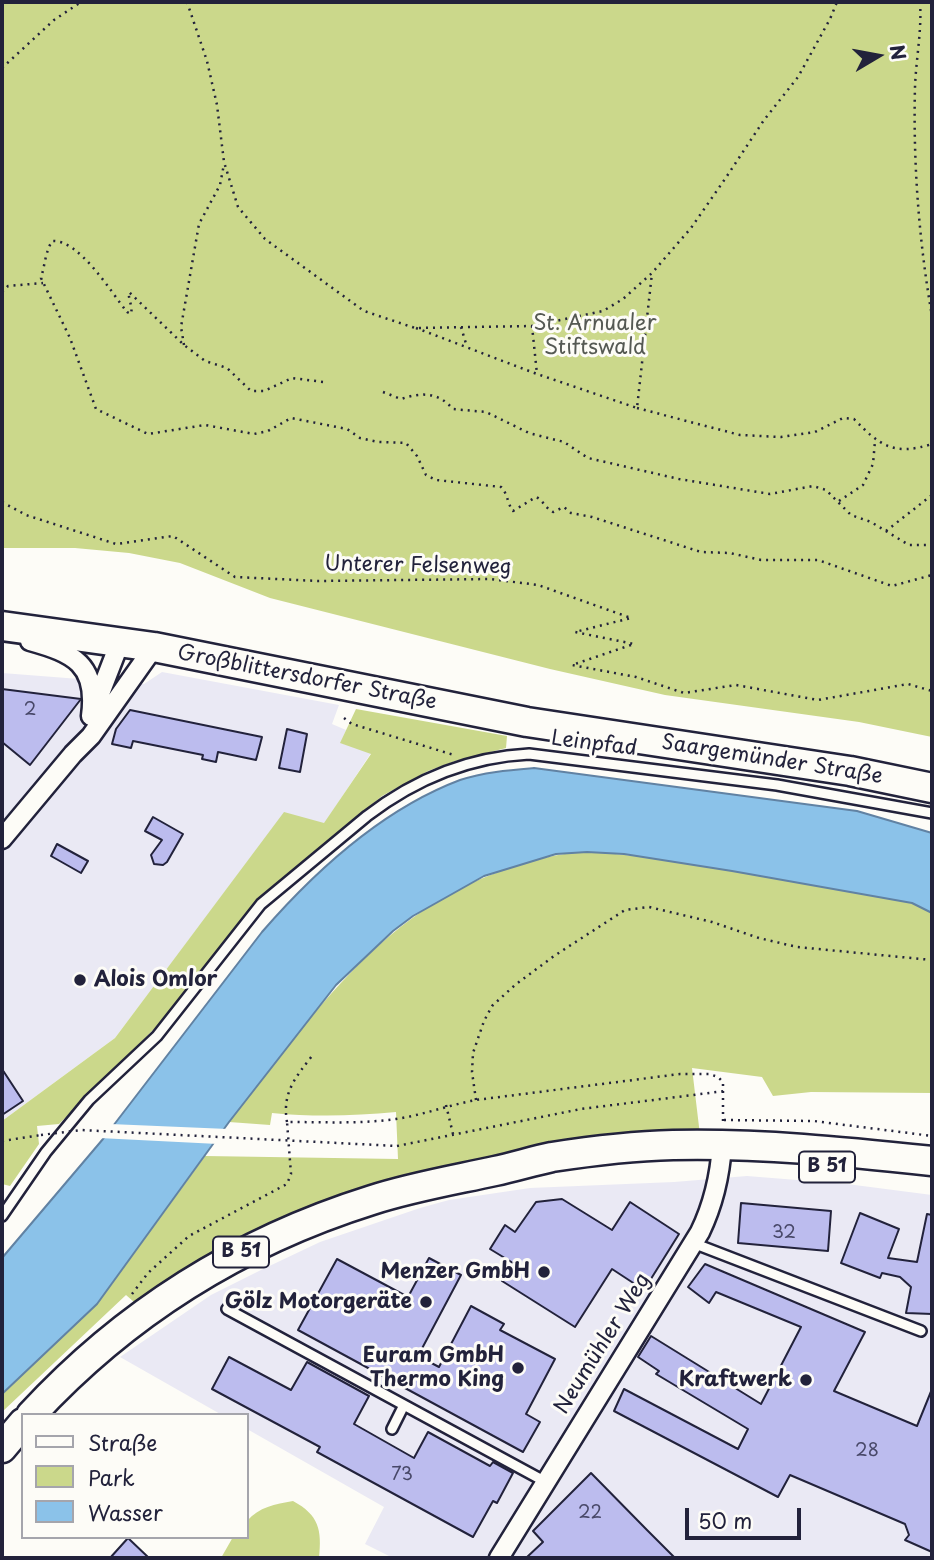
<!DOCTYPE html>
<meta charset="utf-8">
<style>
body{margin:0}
#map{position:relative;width:934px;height:1560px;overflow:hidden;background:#fdfcf7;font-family:"Playpen Sans",sans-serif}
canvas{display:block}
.frame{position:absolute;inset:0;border:4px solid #22223b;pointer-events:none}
.legend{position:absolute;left:21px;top:1413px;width:228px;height:126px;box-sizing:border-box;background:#fdfcf7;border:2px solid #a5a5ac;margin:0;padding:9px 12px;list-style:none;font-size:21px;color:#22223b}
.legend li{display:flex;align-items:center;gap:14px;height:35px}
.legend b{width:35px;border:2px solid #a5a5ac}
.north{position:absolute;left:843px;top:21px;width:70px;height:70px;-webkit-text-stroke:5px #fdfcf7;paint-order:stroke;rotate:80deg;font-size:19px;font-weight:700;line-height:28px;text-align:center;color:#22223b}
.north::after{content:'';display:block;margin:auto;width:24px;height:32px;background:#22223b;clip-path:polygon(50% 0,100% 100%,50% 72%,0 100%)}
.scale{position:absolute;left:685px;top:1508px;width:116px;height:32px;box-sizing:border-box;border:4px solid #22223b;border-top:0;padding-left:9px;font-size:21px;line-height:24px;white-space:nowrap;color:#22223b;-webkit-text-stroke:5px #fdfcf7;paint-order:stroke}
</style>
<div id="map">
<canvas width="934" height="1560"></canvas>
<div class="frame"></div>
<ul class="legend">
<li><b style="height:9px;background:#fdfcf7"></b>Straße</li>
<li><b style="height:19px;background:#cbd88b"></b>Park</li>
<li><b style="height:19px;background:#8bc2e9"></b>Wasser</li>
</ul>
<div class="north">N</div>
<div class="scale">50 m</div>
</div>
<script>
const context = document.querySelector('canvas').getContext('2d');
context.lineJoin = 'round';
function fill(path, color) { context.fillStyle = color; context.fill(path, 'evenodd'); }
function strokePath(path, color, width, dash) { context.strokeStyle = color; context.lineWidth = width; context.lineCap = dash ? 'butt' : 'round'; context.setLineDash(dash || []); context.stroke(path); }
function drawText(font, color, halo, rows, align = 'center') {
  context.font = font + ' "Playpen Sans",sans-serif'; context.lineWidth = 6; context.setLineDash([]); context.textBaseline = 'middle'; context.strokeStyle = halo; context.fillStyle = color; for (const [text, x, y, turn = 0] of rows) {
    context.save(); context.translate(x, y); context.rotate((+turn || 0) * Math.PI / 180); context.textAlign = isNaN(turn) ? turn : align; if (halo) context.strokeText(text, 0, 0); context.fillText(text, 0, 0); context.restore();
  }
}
fill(new Path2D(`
 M 162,672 L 339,705 L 332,724 L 346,730 L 341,743 L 371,753 L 324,824 L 284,813 L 115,1038 L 2,1121 L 2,673 L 144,684 Z
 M 747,1176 L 847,1184 L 932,1195 L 932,1558 L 393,1558 L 365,1544 L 384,1507 L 247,1429 L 247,1415 L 222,1415 L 120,1357 L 211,1295 L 261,1270 L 320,1242 L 420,1208 L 449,1200 L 530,1188 L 674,1182 Z`), '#eae9f4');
fill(new Path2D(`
 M 2,2 L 932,2 L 932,737 L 859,722 L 665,695 L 550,669 L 270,598 L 180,563 L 129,553 L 75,548 L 2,548 Z
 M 356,709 L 507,736 L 506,748 L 455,761 L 428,771 L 382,796 L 259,900 L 220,946 L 175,1008 L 59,1124 L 37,1126 L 39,1144 L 10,1186 L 2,1184 L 2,1121 L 115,1038 L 284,812 L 324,823 L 371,754 L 340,743 Z
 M 587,852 C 696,858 805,884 912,903 L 932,913 L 932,1093 L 811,1092 L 773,1096 L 762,1077 L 692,1068 L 700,1135 L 636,1139 L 457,1163 L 359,1189 L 254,1231 L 134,1302 L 126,1295 L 2,1412 L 2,1394 L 97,1304 L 205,1156 L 398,1159 L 396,1112 C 354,1116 314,1117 272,1113 L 270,1125 L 229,1122 C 307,1023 379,912 504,870 C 532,860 558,853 587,852 Z
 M 293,1501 C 319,1515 322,1530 319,1558 L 221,1558 L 233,1537 L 247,1537 L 247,1521 C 259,1507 275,1504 293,1501 Z`), '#cbd88b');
const water = new Path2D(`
 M 534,768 L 857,811 L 932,833 L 932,913 L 912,903 L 732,871 L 624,854 L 587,852 L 556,854 L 484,876 L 413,916 L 393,931 L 336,985 L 229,1122 L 97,1304 L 2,1394 L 2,1258 L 103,1139 L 262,932 C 315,871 383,809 460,780 C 484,772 510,770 534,768 Z`);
fill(water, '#8bc2e9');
strokePath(water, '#6182a3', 2);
fill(new Path2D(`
 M 110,1124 L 228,1129 L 218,1144 L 99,1138 Z`), '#fdfcf7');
const building = new Path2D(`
 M 2,689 L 81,699 L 30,765 L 2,742 Z
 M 130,710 L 262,737 L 256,760 L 218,752 L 216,762 L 202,759 L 203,755 L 133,741 L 131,748 L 112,744 L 116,729 Z
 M 287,729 L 307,734 L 300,772 L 279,768 Z
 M 153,817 L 183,834 L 167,862 L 163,865 L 154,864 L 151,855 L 162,840 L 145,831 Z
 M 57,844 L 88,861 L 81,873 L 51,856 Z
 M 2,1069 L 23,1101 L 2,1115 Z
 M 562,1199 L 612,1230 L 630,1202 L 679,1234 L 644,1290 L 612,1269 L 575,1327 L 502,1281 L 513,1263 L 490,1249 L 505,1225 L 515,1232 L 536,1202 Z
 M 741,1203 L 831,1211 L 828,1251 L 738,1243 Z
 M 860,1213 L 899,1229 L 888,1258 L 917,1262 L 927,1214 L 932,1215 L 932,1314 L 906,1313 L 911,1287 L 900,1277 L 882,1273 L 880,1278 L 841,1263 Z
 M 429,1258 L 461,1275 L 418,1356 L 439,1367 L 471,1306 L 504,1324 L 500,1330 L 555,1359 L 526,1414 L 540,1422 L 523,1452 L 298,1330 L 337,1259 L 408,1297 Z
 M 705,1264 L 865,1332 L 834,1391 L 917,1426 L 932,1389 L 932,1552 L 905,1540 L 909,1535 L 905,1524 L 790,1475 L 778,1497 L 614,1411 L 624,1389 L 738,1449 L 748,1429 L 656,1374 L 659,1371 L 638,1357 L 651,1336 L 761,1404 L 801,1327 L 716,1292 L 709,1303 L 688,1287 Z
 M 229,1357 L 291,1390 L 307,1362 L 369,1396 L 354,1424 L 414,1458 L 428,1432 L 490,1466 L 493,1462 L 513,1473 L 497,1503 L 493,1501 L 473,1537 L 317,1452 L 320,1447 L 212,1389 Z
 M 591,1473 L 647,1530 L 675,1558 L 526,1558 L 543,1542 L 533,1531 Z
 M 128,1538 L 149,1558 L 110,1558 Z`);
fill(building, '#bcbcee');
strokePath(building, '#22223b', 2);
const service = new Path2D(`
 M 2,1216 L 46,1152 L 89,1100 L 157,1036 L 261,904 L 367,816 C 414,780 469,757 529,754 L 777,785 L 932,813
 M 693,1243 L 921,1331
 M 227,1309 L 544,1481
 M 392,1429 L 404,1405`);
const minor = new Path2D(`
 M 30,641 C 73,653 98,664 91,716
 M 94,709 L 120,642
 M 2,839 L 73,754 L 91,736 L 154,647
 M 499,1558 L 700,1232 C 713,1205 720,1176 722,1145`);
const primary = new Path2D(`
 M 2,626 L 154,647 L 527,722 L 850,771 L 932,788
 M 31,1415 C 126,1312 238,1242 372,1200 C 412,1187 454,1180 495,1171 C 514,1167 533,1161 552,1157 C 591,1151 633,1146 673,1145 C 760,1143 846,1152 932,1161
 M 2,1448 L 23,1423`);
strokePath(service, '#22223b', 14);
strokePath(minor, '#22223b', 23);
strokePath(primary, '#22223b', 33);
strokePath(new Path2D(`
 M 187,2 L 207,61 L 217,105 L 224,162 L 238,207 L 265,239 L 364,311 L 415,328 L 532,326 L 603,311 L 623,299 L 652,273 L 691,228 L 727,176 L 764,120 L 798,77 L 830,19 L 837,2
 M 920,2 C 922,30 916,59 915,87 C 913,163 919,242 932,316
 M 2,68 L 54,20 L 81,2
 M 2,292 L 8,286 L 43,283
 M 532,326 L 537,374
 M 461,327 L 467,347
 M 416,328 L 537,374 L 637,408 L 652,273
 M 184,345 L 181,327 L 199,224 L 220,185 L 224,164
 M 323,382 L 292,378 L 264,391 L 251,391 L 227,368 L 205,361 L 184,345 L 129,292 C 128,300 133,306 131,314 L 127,312 C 111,292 79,239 52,241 C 45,253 45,265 41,278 L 70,338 L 96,409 L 148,434 L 205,425 L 254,434 L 268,431 L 291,418 L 347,429 L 360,438 L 378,442 L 406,443 L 417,456 L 426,475 L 436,480 L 501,487 C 508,494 507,503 513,511 L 536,497 C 544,501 545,508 553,512 L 564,507 L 571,513 L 592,517 L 701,552 L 730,553 L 761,560 L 818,560 L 892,586 L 932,575
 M 383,392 L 401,399 C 422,392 438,392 453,409 L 486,412 L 529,433 L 564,442 L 588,458 L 679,479 L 770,494 L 813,486 L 826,490 L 851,515 L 871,522 L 909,545 L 932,545
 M 637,408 L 740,435 L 781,437 L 815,432 L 843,418 L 854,419 C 880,446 894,456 932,444
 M 839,501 L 863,485 L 873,464 L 875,441
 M 2,502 L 26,515 L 116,544 L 173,536 L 235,577 L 318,581 L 490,579 L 538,585 L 631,618 L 575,632 L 634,644 L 572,665 L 636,677 L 684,693 L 736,685 L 818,700 L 908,684 L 932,691
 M 886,531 L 932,495
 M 344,718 L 352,724 L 454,755
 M 476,1100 L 472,1072 L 473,1053 L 484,1021 L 492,1006 L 515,985 L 554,956 L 625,910 L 649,907 L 712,922 L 759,938 L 797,947 L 932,960
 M 446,1105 L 453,1134
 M 724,1120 L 814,1121 L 932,1136
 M 287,1122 C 282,1093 295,1078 312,1056
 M 2,1141 L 41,1135
 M 397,1146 L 581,1109 L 725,1091
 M 132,1294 L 148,1273 L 189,1236 L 287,1184 L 291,1174 L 287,1122 C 324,1122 360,1124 396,1119 C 423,1115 449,1105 476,1100 L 680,1074 L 709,1074 L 718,1077 L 723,1082 L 723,1125`), '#22223b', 2.5, [2, 5]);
strokePath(service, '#fdfcf7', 9);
strokePath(minor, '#fdfcf7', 18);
strokePath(primary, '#fdfcf7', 28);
strokePath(new Path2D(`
 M 41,1135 L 81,1130 L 397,1146`), '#22223b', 2.5, [2, 5]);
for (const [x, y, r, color] of [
 [80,980,7,"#22223b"],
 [544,1272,7,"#22223b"],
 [426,1302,7,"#22223b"],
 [518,1368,7,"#22223b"],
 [806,1380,7,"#22223b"]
]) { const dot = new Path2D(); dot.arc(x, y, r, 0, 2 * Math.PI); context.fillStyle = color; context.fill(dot); strokePath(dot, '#fdfcf7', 2.5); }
drawText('18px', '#484868', null, [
 ["2",30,710],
 ["32",784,1233],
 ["28",867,1451],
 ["73",402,1475],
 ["22",590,1513]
]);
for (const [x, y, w] of [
 [827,1167,56],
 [241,1252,56]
]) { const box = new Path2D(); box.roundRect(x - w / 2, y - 15.5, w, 31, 5); context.fillStyle = '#fdfcf7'; context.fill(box); strokePath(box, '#22223b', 2); }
drawText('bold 19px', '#22223b', null, [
 ["B 51",827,1167],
 ["B 51",241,1252]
]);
drawText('21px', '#555953', '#fdfcf7', [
 ["St. Arnualer",595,324],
 ["Stiftswald",595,348]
]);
drawText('21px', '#22223b', '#fdfcf7', [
 ["Unterer Felsenweg",418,566,1],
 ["Großblittersdorfer Straße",307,678,11],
 ["Leinpfad",594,744,7],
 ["Saargemünder Straße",772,760,9],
 ["Neumühler Weg",603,1344,-58]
]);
drawText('bold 21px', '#22223b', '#fdfcf7', [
 ["Alois Omlor",94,980,"left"],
 ["Menzer GmbH",530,1272],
 ["Gölz Motorgeräte",412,1302],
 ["Euram GmbH",504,1356],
 ["Thermo King",504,1380],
 ["Kraftwerk",792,1380]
], 'right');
</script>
